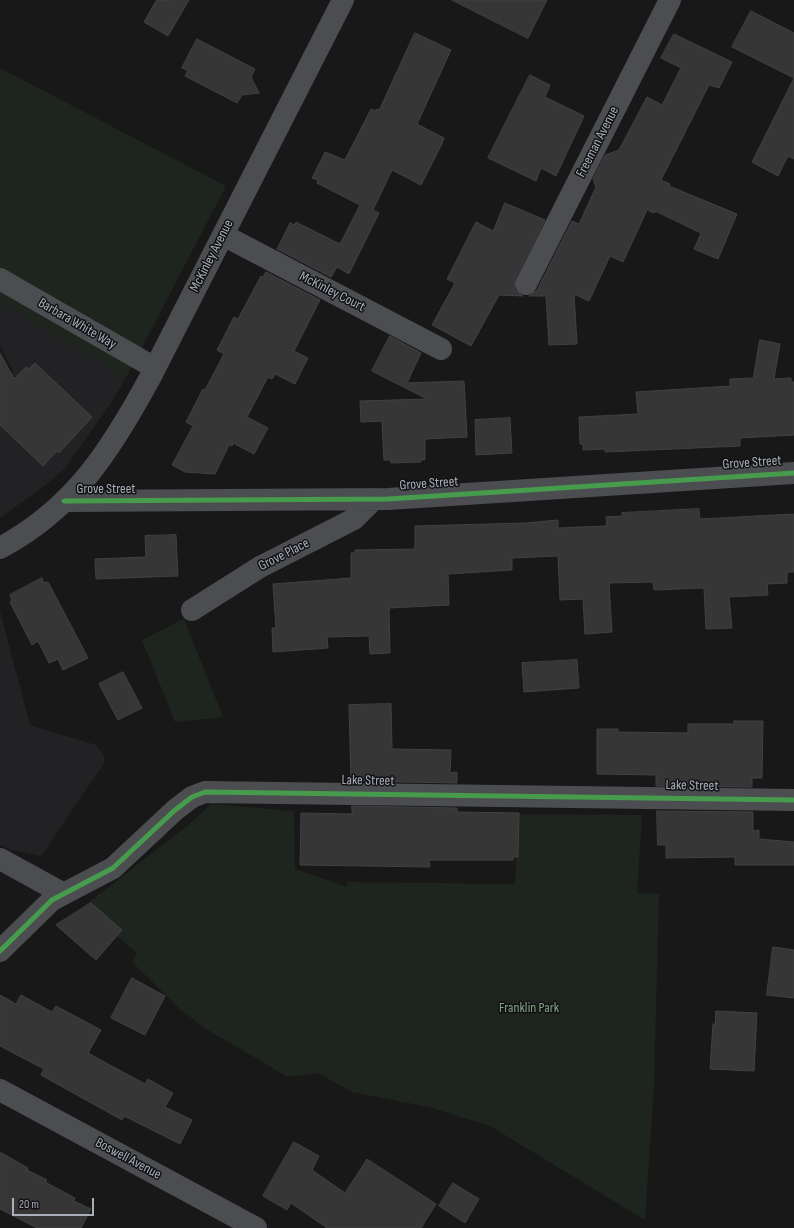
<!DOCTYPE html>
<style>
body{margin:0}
#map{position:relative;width:794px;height:1228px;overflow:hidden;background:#181818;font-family:"Sofia Sans Condensed",sans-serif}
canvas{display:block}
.scale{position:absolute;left:12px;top:1198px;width:82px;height:18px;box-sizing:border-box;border:2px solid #a9aeb9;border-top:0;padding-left:5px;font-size:12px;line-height:14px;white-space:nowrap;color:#a9aeb9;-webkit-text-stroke:3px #121214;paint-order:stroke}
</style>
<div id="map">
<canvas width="794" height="1228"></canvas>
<div class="scale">20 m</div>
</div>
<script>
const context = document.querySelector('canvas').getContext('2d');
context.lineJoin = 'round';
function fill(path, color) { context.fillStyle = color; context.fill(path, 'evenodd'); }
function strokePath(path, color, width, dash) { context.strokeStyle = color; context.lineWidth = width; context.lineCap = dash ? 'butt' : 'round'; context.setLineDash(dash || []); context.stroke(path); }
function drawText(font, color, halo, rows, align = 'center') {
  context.font = font + ' "Sofia Sans Condensed",sans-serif'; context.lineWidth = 3; context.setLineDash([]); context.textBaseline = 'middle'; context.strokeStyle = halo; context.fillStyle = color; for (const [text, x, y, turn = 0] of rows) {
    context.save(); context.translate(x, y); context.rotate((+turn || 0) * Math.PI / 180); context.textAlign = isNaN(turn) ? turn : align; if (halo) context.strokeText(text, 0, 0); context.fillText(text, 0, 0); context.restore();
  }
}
fill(new Path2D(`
 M 0,301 L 126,378 L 109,406 L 65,468 L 48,483 L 0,518 L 0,378 L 13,370 L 0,346 Z
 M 0,611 L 30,725 L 96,745 L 103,754 L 105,762 L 41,856 L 11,850 L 0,845 Z`), '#222224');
fill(new Path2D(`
 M 0,68 L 226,186 L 126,378 L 0,301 Z
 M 184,619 L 223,717 L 175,722 L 142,640 Z
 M 211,804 L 294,811 L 295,869 L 347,887 L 347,882 L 515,884 L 518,814 L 642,815 L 637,893 L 659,894 L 654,1084 L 645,1220 L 490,1126 L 429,1107 L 352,1092 L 318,1073 L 288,1077 L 206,1029 L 181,1010 L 132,962 L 137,953 L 83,907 L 192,822 Z`), '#1e251f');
const building = new Path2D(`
 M 189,0 L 168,36 L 144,22 L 156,1 Z
 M 452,0 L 547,0 L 528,38 Z
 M 751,11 L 794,33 L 794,159 L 788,156 L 778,176 L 752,162 L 794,78 L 732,47 Z
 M 415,33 L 451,50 L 417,124 L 444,138 L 442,144 L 421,185 L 392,170 L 373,210 L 379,213 L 349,274 L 337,267 L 331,277 L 277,249 L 290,223 L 295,225 L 296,222 L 340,244 L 360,205 L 317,183 L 318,180 L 312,178 L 325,152 L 345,160 L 371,109 L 376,111 L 377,109 L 379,110 Z
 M 674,34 L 732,62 L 719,88 L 709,85 L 661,180 L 670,184 L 669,186 L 737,214 L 718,259 L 694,249 L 701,233 L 655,211 L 654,213 L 647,210 L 623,262 L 610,256 L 589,301 L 574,294 L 577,344 L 549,345 L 546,296 L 529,296 L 537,290 L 572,221 L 579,224 L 596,187 L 593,179 L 605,155 L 619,150 L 647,97 L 662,105 L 681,68 L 661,58 Z
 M 197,39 L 255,69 L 251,77 L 259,93 L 242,95 L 237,103 L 185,76 L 188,71 L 182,68 Z
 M 530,75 L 550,85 L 545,97 L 584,116 L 556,176 L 541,168 L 536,181 L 488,158 Z
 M 505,203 L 545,220 L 515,279 L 514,285 L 515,290 L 523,296 L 499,295 L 471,346 L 432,325 L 455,283 L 447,279 L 476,222 L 493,231 Z
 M 266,272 L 320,300 L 294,351 L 308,358 L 295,384 L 275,374 L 272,379 L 268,377 L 247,417 L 268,428 L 254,454 L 233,443 L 232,446 L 229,445 L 215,474 L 185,472 L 172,465 L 193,426 L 186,422 L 203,389 L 205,390 L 224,354 L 217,350 L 234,317 L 238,319 L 261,276 L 263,277 Z
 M 390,336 L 421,353 L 407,383 L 464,381 L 467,437 L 425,439 L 425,460 L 420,460 L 421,462 L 391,463 L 391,460 L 384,460 L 382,421 L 361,422 L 360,401 L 427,399 L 372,371 Z
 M 760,340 L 780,344 L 774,379 L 791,378 L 791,382 L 794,382 L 794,435 L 740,438 L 740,446 L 605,452 L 605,449 L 583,450 L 583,444 L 580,444 L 579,417 L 638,414 L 636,392 L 730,386 L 730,379 L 753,378 Z
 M 0,353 L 14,379 L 26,367 L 29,369 L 35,363 L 92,417 L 59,453 L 57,451 L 43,466 L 0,425 Z
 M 510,418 L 512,453 L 476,455 L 475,420 Z
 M 699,509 L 700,519 L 794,514 L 794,572 L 787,572 L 787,583 L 767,584 L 768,595 L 729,597 L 732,628 L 706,629 L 704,588 L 654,590 L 653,582 L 609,583 L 612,632 L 585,634 L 583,599 L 560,600 L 558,556 L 512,558 L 512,570 L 448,574 L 449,605 L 389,608 L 390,653 L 370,654 L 369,636 L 327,637 L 328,648 L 273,652 L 272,628 L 276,628 L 273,584 L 351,578 L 351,553 L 355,553 L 355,550 L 415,549 L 415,526 L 525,523 L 558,520 L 558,528 L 607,526 L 606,517 L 622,516 L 622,513 Z
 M 176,535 L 178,576 L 96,579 L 95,559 L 146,557 L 145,536 Z
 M 42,578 L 44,583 L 48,582 L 88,658 L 63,670 L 58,659 L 49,663 L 38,641 L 32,645 L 10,602 L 12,600 L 10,595 Z
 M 577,660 L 579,688 L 524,692 L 522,663 Z
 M 123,672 L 142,708 L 118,720 L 99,684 Z
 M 391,704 L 392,749 L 451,750 L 450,773 L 457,772 L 457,783 L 351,781 L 349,705 Z
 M 734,721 L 763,721 L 762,778 L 752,778 L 752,787 L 656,786 L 656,775 L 597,774 L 597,729 L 618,729 L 618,732 L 688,733 L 688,724 L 734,724 Z
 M 352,806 L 457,808 L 457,812 L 519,813 L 518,857 L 513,857 L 513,860 L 429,860 L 430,867 L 300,865 L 301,813 L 352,814 Z
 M 657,811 L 753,812 L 753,831 L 759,830 L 759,839 L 794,842 L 794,865 L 735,865 L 735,857 L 666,858 L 666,845 L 658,845 Z
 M 91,903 L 122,930 L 96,960 L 56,925 Z
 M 773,947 L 794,950 L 794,998 L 767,995 Z
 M 132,978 L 165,996 L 145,1035 L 111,1018 Z
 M 0,995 L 16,1004 L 21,995 L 52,1012 L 56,1006 L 101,1030 L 88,1053 L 145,1084 L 148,1079 L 173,1093 L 165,1107 L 192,1120 L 180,1144 L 124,1116 L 122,1120 L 41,1075 L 44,1069 L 0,1046 Z
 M 716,1011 L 757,1013 L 754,1071 L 710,1069 L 713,1024 L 715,1024 Z
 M 294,1142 L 319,1156 L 312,1170 L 345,1193 L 367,1159 L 436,1204 L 421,1228 L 327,1228 L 291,1203 L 287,1210 L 263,1196 Z
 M 0,1152 L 28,1168 L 27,1170 L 47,1180 L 45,1182 L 75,1198 L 74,1201 L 91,1209 L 81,1228 L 37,1228 L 0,1209 Z
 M 453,1183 L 479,1199 L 465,1223 L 439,1206 Z`);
fill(building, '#363637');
strokePath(building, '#404144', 1);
strokePath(new Path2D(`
 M 223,235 L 441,349
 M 0,279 L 155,368
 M 526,284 L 670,0
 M 64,501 L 388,499 L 794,473
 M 0,548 C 75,508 112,448 151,376 L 343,0
 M 192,610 L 260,567 L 354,519 L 374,499
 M 0,859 L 62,893
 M 0,951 L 52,900 L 113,868 L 175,810 L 192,797 L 205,792 L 794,800`), '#4c4d51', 22);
strokePath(new Path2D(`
 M 0,1090 L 256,1228`), '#4c4d51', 22);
strokePath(new Path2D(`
 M 64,501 L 388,499 L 794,473
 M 0,951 L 52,900 L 113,868 L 175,810 L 192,797 L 205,792 L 794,800`), '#469c4c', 5);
drawText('14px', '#a9aeb9', '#121214', [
 ["Freeman Avenue",598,142,-63],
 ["McKinley Avenue",212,256,-63],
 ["McKinley Court",332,292,27],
 ["Barbara White Way",77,324,30],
 ["Grove Street",752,463,-4],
 ["Grove Street",429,484,-4],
 ["Grove Street",106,489],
 ["Grove Place",284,555,-27],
 ["Lake Street",368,781,1],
 ["Lake Street",692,786,1],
 ["Boswell Avenue",128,1159,28]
]);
drawText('14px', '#81a483', '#121214', [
 ["Franklin Park",529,1008]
]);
</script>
